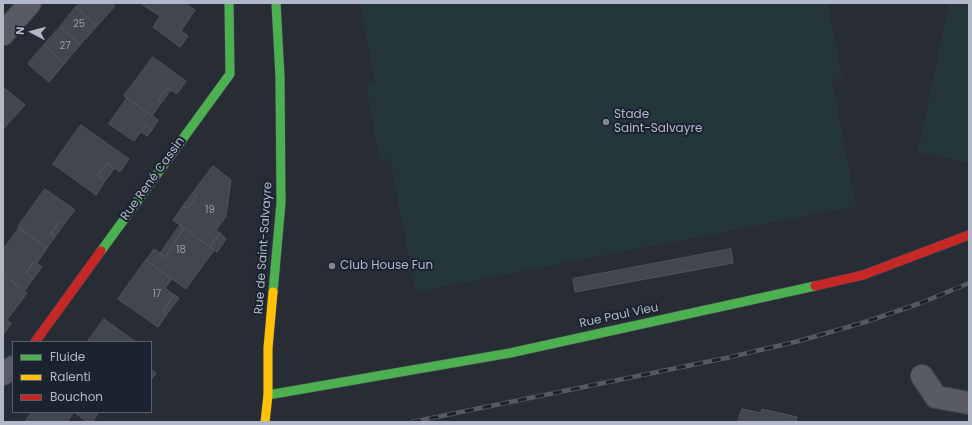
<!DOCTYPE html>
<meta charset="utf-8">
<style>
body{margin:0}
#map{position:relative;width:972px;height:425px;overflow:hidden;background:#282c35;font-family:Poppins,sans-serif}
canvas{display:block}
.frame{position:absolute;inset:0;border:4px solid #b1b8c7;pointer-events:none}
.legend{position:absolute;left:12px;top:341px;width:140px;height:72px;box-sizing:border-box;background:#1b2230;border:1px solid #575e6c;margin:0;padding:5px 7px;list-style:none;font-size:12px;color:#b1b8c7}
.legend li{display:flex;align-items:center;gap:8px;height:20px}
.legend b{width:20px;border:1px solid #575e6c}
.north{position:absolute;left:12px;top:12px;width:40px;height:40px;-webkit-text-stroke:3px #1b2230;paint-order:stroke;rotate:276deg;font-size:11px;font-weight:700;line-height:16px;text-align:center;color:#b1b8c7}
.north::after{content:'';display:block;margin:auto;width:14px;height:18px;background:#b1b8c7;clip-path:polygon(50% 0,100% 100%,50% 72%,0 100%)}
</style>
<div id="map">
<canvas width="972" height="425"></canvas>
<div class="frame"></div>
<ul class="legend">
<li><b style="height:5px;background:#4caf50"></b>Fluide</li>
<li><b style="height:5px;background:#ffc107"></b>Ralenti</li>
<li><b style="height:5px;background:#c62828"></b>Bouchon</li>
</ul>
<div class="north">N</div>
</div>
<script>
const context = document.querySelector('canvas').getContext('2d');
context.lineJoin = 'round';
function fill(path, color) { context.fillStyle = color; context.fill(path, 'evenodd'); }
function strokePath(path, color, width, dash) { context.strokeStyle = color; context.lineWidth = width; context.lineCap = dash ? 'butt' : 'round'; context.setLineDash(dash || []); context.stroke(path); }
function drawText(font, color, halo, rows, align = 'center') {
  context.font = font + ' Poppins,sans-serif'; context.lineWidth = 4; context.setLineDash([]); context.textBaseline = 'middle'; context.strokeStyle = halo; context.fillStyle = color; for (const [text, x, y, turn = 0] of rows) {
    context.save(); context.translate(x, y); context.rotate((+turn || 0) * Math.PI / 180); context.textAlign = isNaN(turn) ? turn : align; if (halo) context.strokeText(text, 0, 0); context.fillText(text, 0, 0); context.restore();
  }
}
fill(new Path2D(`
 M 360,3 L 817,3 L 817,5 L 828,3 L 842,78 L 832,80 L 856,206 L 416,292 L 390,159 L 380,160 L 366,85 L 375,83 Z
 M 949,3 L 969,3 L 969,163 L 918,152 Z`), '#25363b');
const building = new Path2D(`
 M 80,3 L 111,3 L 115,6 L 97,26 L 76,7 Z
 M 144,3 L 184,3 L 195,10 L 181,31 L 188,36 L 180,47 L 153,27 L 160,16 L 143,5 Z
 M 76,7 L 97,26 L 80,45 L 60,27 Z
 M 60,27 L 80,45 L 64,64 L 44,45 Z
 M 44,45 L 64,64 L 49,82 L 28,64 Z
 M 153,57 L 186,81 L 177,94 L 168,88 L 158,100 L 161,103 L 152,116 L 124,96 Z
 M 3,87 L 25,105 L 3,129 Z
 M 168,88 L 171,90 L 161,103 L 158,100 Z
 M 127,98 L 158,120 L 152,130 L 146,125 L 134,141 L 109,124 Z
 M 81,125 L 129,159 L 120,172 L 107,163 L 98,176 L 105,181 L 96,195 L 53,164 Z
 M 146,125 L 152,130 L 147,136 L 140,131 Z
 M 107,163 L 114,169 L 105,181 L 98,176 Z
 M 213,166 L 231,180 L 226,216 L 216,230 L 220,233 L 210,247 L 173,220 L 183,206 L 187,209 L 197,196 L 193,193 Z
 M 45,189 L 75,210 L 64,224 L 60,221 L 51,234 L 55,237 L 47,248 L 18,227 Z
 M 193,193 L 197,196 L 187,209 L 183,206 Z
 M 60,221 L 64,224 L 55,237 L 51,234 Z
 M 180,225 L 184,228 L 165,257 L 160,254 Z
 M 19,228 L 47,248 L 37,263 L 34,262 L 26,273 L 33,279 L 25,290 L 3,275 L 3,250 Z
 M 184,228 L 214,250 L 186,289 L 146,260 L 154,249 L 165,257 Z
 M 220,233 L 226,239 L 217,252 L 210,247 Z
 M 731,249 L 733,263 L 575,292 L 573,279 Z
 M 146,260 L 172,279 L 165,288 L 174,295 L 163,311 L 167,314 L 158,327 L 118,299 Z
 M 34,262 L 42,267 L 33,279 L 26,273 Z
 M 3,275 L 27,293 L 7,320 L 11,323 L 3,335 Z
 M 174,295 L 179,298 L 167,314 L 163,311 Z
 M 104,319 L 136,342 L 90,342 L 88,341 Z
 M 151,369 L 156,373 L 151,380 Z
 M 742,409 L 761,413 L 762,409 L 797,417 L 796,422 L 738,422 Z
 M 32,412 L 74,412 L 67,422 L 25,422 Z
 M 74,412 L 99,412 L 92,422 L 88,422 Z`);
fill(building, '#42464e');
strokePath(building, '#50545d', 1);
const street = new Path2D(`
 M 3,34 L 30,3
 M 3,374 L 13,367
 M 922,376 L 936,397 L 969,403`);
const fast = new Path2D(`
 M 101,251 L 230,74 L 229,3
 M 273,292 L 281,203 L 280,77 L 276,3
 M 268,395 L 510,353 L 815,286`);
const slow = new Path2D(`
 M 265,422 L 268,395 L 268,348 L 273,292`);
const jam = new Path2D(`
 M 815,286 L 863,275 L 969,235
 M 35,342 L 101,251`);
strokePath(street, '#44474e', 24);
strokePath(fast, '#44474e', 10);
strokePath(slow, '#44474e', 10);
strokePath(jam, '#44474e', 10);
strokePath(street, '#585b63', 22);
strokePath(fast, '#4caf50', 9);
strokePath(slow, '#ffc107', 9);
strokePath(jam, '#c62828', 9);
const rail = new Path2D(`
 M 412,422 L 726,358 L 799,341 L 862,323 L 921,303 L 969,283`);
strokePath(rail, '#565a60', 4.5);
strokePath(rail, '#1b2230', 3, [9]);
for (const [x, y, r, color] of [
 [606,122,4,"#818794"],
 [332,266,4,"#818794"]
]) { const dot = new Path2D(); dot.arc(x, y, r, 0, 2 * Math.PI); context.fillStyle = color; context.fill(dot); strokePath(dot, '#1b2230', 1.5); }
drawText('10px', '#959ca9', null, [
 ["25",79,24],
 ["27",65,46],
 ["19",210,210],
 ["18",181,250],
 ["17",157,294]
]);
drawText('12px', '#b1b8c7', '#1b2230', [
 ["Stade",614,115],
 ["Saint-Salvayre",614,129],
 ["Club House Fun",340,266]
], 'left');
drawText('12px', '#b1b8c7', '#1b2230', [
 ["Rue René Cassin",153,179,-54],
 ["Rue de Saint-Salvayre",264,248,-86],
 ["Rue Paul Vieu",619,316,-12]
]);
</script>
